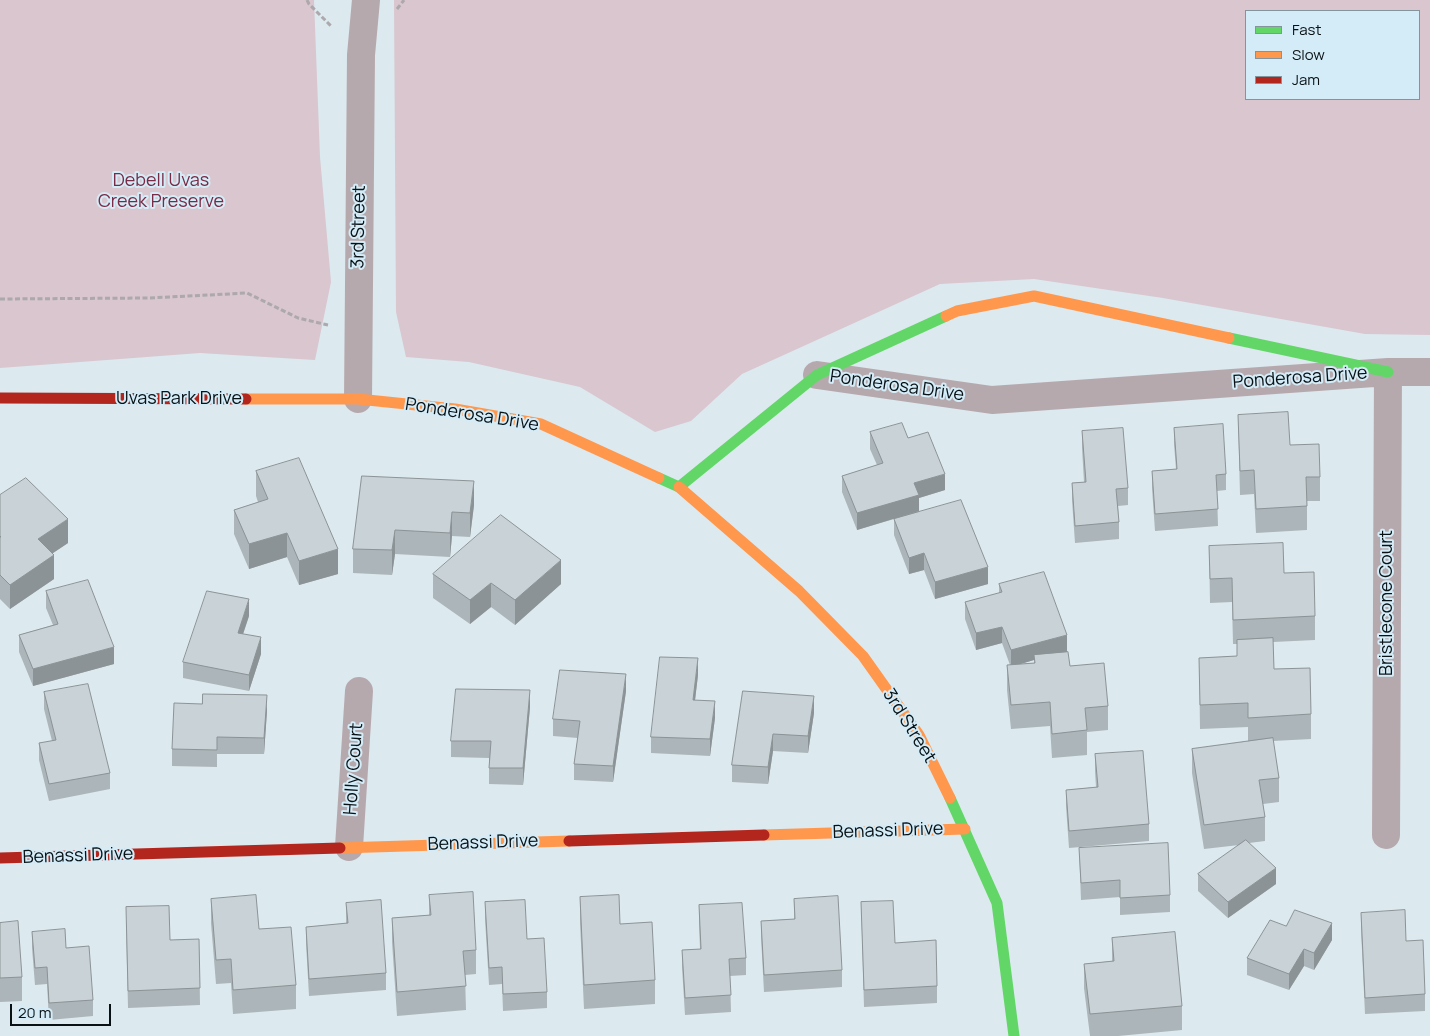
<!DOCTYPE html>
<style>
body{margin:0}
#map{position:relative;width:1430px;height:1036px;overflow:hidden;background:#dce9ef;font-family:Manrope,sans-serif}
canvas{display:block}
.legend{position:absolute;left:1245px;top:10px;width:175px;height:90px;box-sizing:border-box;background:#d4ecf7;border:1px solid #83949d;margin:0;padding:6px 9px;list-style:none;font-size:15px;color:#091115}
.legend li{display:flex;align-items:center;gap:10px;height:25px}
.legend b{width:25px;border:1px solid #83949d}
.scale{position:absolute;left:10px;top:1004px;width:101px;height:22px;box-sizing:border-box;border:2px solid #091115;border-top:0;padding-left:6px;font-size:15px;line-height:18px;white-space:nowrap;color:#091115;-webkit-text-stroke:4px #d4ecf7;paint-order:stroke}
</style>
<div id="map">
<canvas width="1430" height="1036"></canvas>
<ul class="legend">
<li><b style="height:6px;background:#63d668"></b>Fast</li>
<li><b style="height:6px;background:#ff974d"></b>Slow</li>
<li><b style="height:6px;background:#b3261e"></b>Jam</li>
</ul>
<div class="scale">20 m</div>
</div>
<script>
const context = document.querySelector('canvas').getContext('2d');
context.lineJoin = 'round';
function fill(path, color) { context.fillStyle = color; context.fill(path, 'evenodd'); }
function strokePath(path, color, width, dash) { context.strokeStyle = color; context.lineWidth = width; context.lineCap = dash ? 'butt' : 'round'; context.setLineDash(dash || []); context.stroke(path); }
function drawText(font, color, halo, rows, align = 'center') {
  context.font = font + ' Manrope,sans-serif'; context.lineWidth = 4; context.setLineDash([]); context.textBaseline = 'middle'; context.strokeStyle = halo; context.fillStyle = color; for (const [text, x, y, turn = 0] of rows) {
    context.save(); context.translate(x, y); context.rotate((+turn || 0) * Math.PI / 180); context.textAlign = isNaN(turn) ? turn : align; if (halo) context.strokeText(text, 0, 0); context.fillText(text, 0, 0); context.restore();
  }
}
fill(new Path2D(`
 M 0,0 L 314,0 L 320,157 L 331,282 L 315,360 L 200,353 L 0,368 Z
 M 394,0 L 1430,0 L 1430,335 L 1365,334 L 1163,298 L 1034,279 L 940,284 L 742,374 L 691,421 L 655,432 L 580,387 L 469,362 L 406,357 L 396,312 ZM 1419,11 L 1419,99 L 1246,99 L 1246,11 Z`), '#d9c6cf');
strokePath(new Path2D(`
 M 307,0 L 309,4 L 332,27
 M 397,9 L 404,0
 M 0,299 L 150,298 L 247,293 L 298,318 L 328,325`), '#aca8ac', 3, [5, 2.5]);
strokePath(new Path2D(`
 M 817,375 L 992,400 L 1388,372 L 1430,372
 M 358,399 L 361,55 L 366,0
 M 1386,835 L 1388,372
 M 349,847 L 359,691`), '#b6a9ae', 28);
strokePath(new Path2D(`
 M 1229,338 L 1388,372
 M 659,478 L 679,487 L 817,375 L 946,316
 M 950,798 L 997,903 L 1014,1036`), '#63d668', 11);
strokePath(new Path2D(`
 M 946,316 L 957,311 L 1034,296 L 1229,338
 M 246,399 L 358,399 L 455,409 L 541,424 L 659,478
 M 679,487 L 799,591 L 863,656 L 919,735 L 950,798
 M 764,835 L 965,829
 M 340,848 L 569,841`), '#ff974d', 11);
strokePath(new Path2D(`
 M 0,398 L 246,399
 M 569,841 L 764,835
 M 0,858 L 340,848`), '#b3261e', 11);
fill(new Path2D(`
 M 1238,415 L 1320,477 L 1320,501 L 1307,501 L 1307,530 L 1256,533 L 1254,494 L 1240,495 Z
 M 1174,428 L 1226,474 L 1226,490 L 1217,491 L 1218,526 L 1155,531 L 1152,488 L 1152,471 L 1176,469 L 1174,444 Z
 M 1082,431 L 1128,488 L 1128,505 L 1118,506 L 1119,522 L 1119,539 L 1075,543 L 1072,500 L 1072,483 L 1084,482 L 1082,448 Z
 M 870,432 L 908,438 L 945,490 L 919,498 L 919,511 L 988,584 L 935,599 L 924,570 L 909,574 L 894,535 L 894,519 L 857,530 L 842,492 L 842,476 L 877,465 L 870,449 Z
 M 256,471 L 338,574 L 299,585 L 287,557 L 249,569 L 234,534 L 234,510 L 258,502 L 256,496 Z
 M 362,476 L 474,505 L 470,537 L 452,536 L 450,557 L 395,554 L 392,575 L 353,573 L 353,549 Z
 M 0,495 L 68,543 L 53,553 L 54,579 L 10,609 L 0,599 Z
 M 1209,546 L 1284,573 L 1315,616 L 1315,640 L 1273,642 L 1274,669 L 1311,714 L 1311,739 L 1273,741 L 1279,778 L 1279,802 L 1263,804 L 1265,817 L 1265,841 L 1249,843 L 1276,884 L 1228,918 L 1198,891 L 1198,874 L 1239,845 L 1204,849 L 1192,773 L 1192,749 L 1248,741 L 1248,727 L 1200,729 L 1199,658 L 1237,656 L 1237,644 L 1233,644 L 1232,602 L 1210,603 Z
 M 433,574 L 561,584 L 515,625 L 491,607 L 470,624 L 433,598 Z
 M 999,584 L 1067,652 L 1070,666 L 1108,706 L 1108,730 L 1087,732 L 1087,755 L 1052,758 L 1050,726 L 1011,729 L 1007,690 L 1007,665 L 1010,665 L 1002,643 L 976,650 L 965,619 L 965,602 L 999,593 ZM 1034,660 L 1034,663 L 1019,664 Z
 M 46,591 L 114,664 L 33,686 L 19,652 L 19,635 L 53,625 L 46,608 Z
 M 249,616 L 243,634 L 261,654 L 249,691 L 183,678 L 183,662 Z
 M 698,675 L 695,700 L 715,718 L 710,756 L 651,753 L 651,737 Z
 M 626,691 L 613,782 L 574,780 L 574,764 L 578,738 L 553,736 L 553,719 Z
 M 743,691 L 814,713 L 808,753 L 773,751 L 768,784 L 732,782 L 732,765 Z
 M 44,692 L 110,773 L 110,789 L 49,801 L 39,760 L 39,743 L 52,741 L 44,709 Z
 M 530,707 L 523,785 L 489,784 L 489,758 L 451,757 L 451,741 Z
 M 267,711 L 264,754 L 217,754 L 217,767 L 172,766 L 172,749 Z
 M 1095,754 L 1149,824 L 1149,841 L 1069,848 L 1066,806 L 1066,790 L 1096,787 L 1095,771 Z
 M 1079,848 L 1170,895 L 1170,912 L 1120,915 L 1120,897 L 1081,900 Z
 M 429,895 L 476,950 L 476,974 L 465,975 L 466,1010 L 397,1016 L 392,942 L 392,918 L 429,915 Z
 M 580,897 L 620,924 L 655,980 L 655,1004 L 584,1009 L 580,922 Z
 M 211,899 L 259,929 L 296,985 L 296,1009 L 233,1014 L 231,983 L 216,984 L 211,923 Z
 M 794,899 L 842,970 L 842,987 L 764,992 L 761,937 L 761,921 L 794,919 Z
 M 485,902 L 527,939 L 547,992 L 547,1008 L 503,1011 L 502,984 L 489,985 L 485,919 Z
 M 861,902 L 895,943 L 937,986 L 937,1003 L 864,1007 Z
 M 346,903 L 386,973 L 386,990 L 309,996 L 306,943 L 306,927 L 346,924 Z
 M 699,905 L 746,958 L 746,975 L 730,976 L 731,1012 L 685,1015 L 682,967 L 682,950 L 700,949 L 699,922 Z
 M 1361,913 L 1406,941 L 1425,994 L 1425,1011 L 1365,1014 L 1361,929 Z
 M 0,923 L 22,977 L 22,1001 L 0,1002 Z
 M 126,924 L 170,940 L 199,939 L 200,1005 L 128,1008 Z
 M 1286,926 L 1332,940 L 1314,970 L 1304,966 L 1289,990 L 1247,975 L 1247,958 Z
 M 32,932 L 66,948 L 93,1000 L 93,1016 L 49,1020 L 47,984 L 35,985 L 32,948 Z
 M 1112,938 L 1182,1006 L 1182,1030 L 1118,1036 L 1090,1036 L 1084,988 L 1084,964 L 1112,961 Z`), '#acb5b9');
fill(new Path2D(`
 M 945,474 L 945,490 L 919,498 L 919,511 L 857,530 L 857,513 L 914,483 Z
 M 474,481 L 474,505 L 470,537 L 470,513 Z
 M 452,512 L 452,536 L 450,557 L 450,533 Z
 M 68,519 L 68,543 L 38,563 L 38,539 Z
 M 395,530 L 395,554 L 392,575 L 392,550 Z
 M 287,533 L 287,557 L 249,569 L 249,544 Z
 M 338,549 L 338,574 L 299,585 L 299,561 Z
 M 924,553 L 924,570 L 909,574 L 909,558 Z
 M 54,555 L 54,579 L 10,609 L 10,585 Z
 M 561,560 L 561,584 L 515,625 L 515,600 Z
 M 988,567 L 988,584 L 935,599 L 935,582 Z
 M 491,583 L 491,607 L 470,624 L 470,600 Z
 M 249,599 L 249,616 L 238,649 L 238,633 Z
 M 1002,627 L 1002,643 L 976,650 L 976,633 Z
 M 1067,635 L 1067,652 L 1034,655 L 1034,660 L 1011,667 L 1011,650 Z
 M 261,637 L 261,654 L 249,691 L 249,675 Z
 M 114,647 L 114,664 L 33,686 L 33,669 Z
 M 698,658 L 698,675 L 693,717 L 693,700 Z
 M 626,674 L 626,691 L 613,782 L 613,766 Z
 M 530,690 L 530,707 L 523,785 L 523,768 Z
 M 267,695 L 267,711 L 264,754 L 264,738 Z
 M 814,696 L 814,713 L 808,753 L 808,736 Z
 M 715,701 L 715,718 L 710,756 L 710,739 Z
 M 773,734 L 773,751 L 768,784 L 768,767 Z
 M 1276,868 L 1276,884 L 1228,918 L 1228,902 Z
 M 1332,923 L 1332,940 L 1314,970 L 1314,953 Z
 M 1304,949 L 1304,966 L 1289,990 L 1289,974 Z`), '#8c9396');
const building = new Path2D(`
 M 1288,412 L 1290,445 L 1319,444 L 1320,477 L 1306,477 L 1307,506 L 1256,509 L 1254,470 L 1240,471 L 1238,415 Z
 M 902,423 L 908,438 L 928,432 L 945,474 L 914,483 L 919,495 L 857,513 L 842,476 L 883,463 L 870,432 Z
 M 1223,424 L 1226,474 L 1216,475 L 1218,509 L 1155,514 L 1152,471 L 1177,469 L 1174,428 Z
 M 1123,428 L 1128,488 L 1116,489 L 1119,522 L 1075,526 L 1072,483 L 1086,482 L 1082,431 Z
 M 299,458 L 338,549 L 299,561 L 287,533 L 249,544 L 234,510 L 268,499 L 256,471 Z
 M 362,476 L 474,481 L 470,513 L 452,512 L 450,533 L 395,530 L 392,550 L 353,549 Z
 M 26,478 L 68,519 L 38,539 L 54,555 L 10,585 L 0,575 L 0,537 L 1,537 L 0,536 L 0,495 Z
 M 961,500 L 988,567 L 935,582 L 924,553 L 909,558 L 894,519 Z
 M 501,515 L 561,560 L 515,600 L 491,583 L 470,600 L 433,574 Z
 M 1283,543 L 1284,573 L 1314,572 L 1315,616 L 1233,620 L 1232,578 L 1210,579 L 1209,546 Z
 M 1044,572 L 1067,635 L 1011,650 L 1002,627 L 976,633 L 965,602 L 1002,592 L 999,584 Z
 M 88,580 L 114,647 L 33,669 L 19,635 L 58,624 L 46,591 Z
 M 207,591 L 249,599 L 238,633 L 261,637 L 249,675 L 183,662 Z
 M 1273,638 L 1274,669 L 1310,668 L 1311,714 L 1248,718 L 1248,703 L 1200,705 L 1199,658 L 1237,656 L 1237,640 Z
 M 1068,652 L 1070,666 L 1104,663 L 1108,706 L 1085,708 L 1087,730 L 1052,734 L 1050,702 L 1011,705 L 1007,665 L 1035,663 L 1034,655 Z
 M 660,657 L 698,658 L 693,700 L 715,701 L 710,739 L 651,737 Z
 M 560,670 L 626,674 L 613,766 L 574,764 L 580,721 L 553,719 Z
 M 88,684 L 110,773 L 49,784 L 39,743 L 56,740 L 44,692 Z
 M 456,689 L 530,690 L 523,768 L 489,768 L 491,741 L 451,741 Z
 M 743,691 L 814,696 L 808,736 L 773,734 L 768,767 L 732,765 Z
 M 203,694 L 267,695 L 264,738 L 217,737 L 217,750 L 172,749 L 174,703 L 202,704 Z
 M 1273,738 L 1279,778 L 1259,780 L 1265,817 L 1204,825 L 1192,749 Z
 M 1143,751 L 1149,824 L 1069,831 L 1066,790 L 1098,787 L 1095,754 Z
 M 1246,840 L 1276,868 L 1228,902 L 1198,874 Z
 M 1168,843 L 1170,895 L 1120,898 L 1120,880 L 1081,883 L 1079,848 Z
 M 473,892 L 476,950 L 463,951 L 466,986 L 397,992 L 392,918 L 431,915 L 429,895 Z
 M 256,895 L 259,929 L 291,927 L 296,985 L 233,990 L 231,959 L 216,960 L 211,899 Z
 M 619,895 L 620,924 L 652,922 L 655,980 L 584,985 L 580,897 Z
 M 838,896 L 842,970 L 764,975 L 761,921 L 795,919 L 794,899 Z
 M 381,900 L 386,973 L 309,979 L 306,927 L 348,923 L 346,903 Z
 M 525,900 L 527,939 L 544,938 L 547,992 L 503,994 L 502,967 L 489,968 L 485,902 Z
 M 893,901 L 895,943 L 936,940 L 937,986 L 864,990 L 861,902 Z
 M 742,903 L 746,958 L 729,959 L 731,995 L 685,998 L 682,950 L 701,949 L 699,905 Z
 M 169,906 L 170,940 L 199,939 L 200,988 L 128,991 L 126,907 Z
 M 1295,910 L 1332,923 L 1314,953 L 1304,949 L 1289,974 L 1247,958 L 1270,920 L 1286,926 Z
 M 1405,910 L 1406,941 L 1423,940 L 1425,994 L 1365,998 L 1361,913 Z
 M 18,921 L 22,977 L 0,978 L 0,923 Z
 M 65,929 L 66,948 L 89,946 L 93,1000 L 49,1003 L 47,967 L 35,968 L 32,932 Z
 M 1175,932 L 1182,1006 L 1090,1014 L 1084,964 L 1114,961 L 1112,938 Z`);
fill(building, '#c8d2d7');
strokePath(building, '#8c9396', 1);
drawText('18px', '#792a45', '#d4ecf7', [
 ["Debell Uvas",161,181],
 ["Creek Preserve",161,202]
]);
drawText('18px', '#091115', '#d4ecf7', [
 ["3rd Street",359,227,-89],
 ["Ponderosa Drive",1300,378,-4],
 ["Ponderosa Drive",897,386,8],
 ["Uvas Park Drive",179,399],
 ["Ponderosa Drive",472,415,9],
 ["Bristlecone Court",1387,603,-90],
 ["3rd Street",909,726,58],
 ["Holly Court",354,769,-86],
 ["Benassi Drive",888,831,-2],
 ["Benassi Drive",483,843,-2],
 ["Benassi Drive",78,856,-2]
]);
</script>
